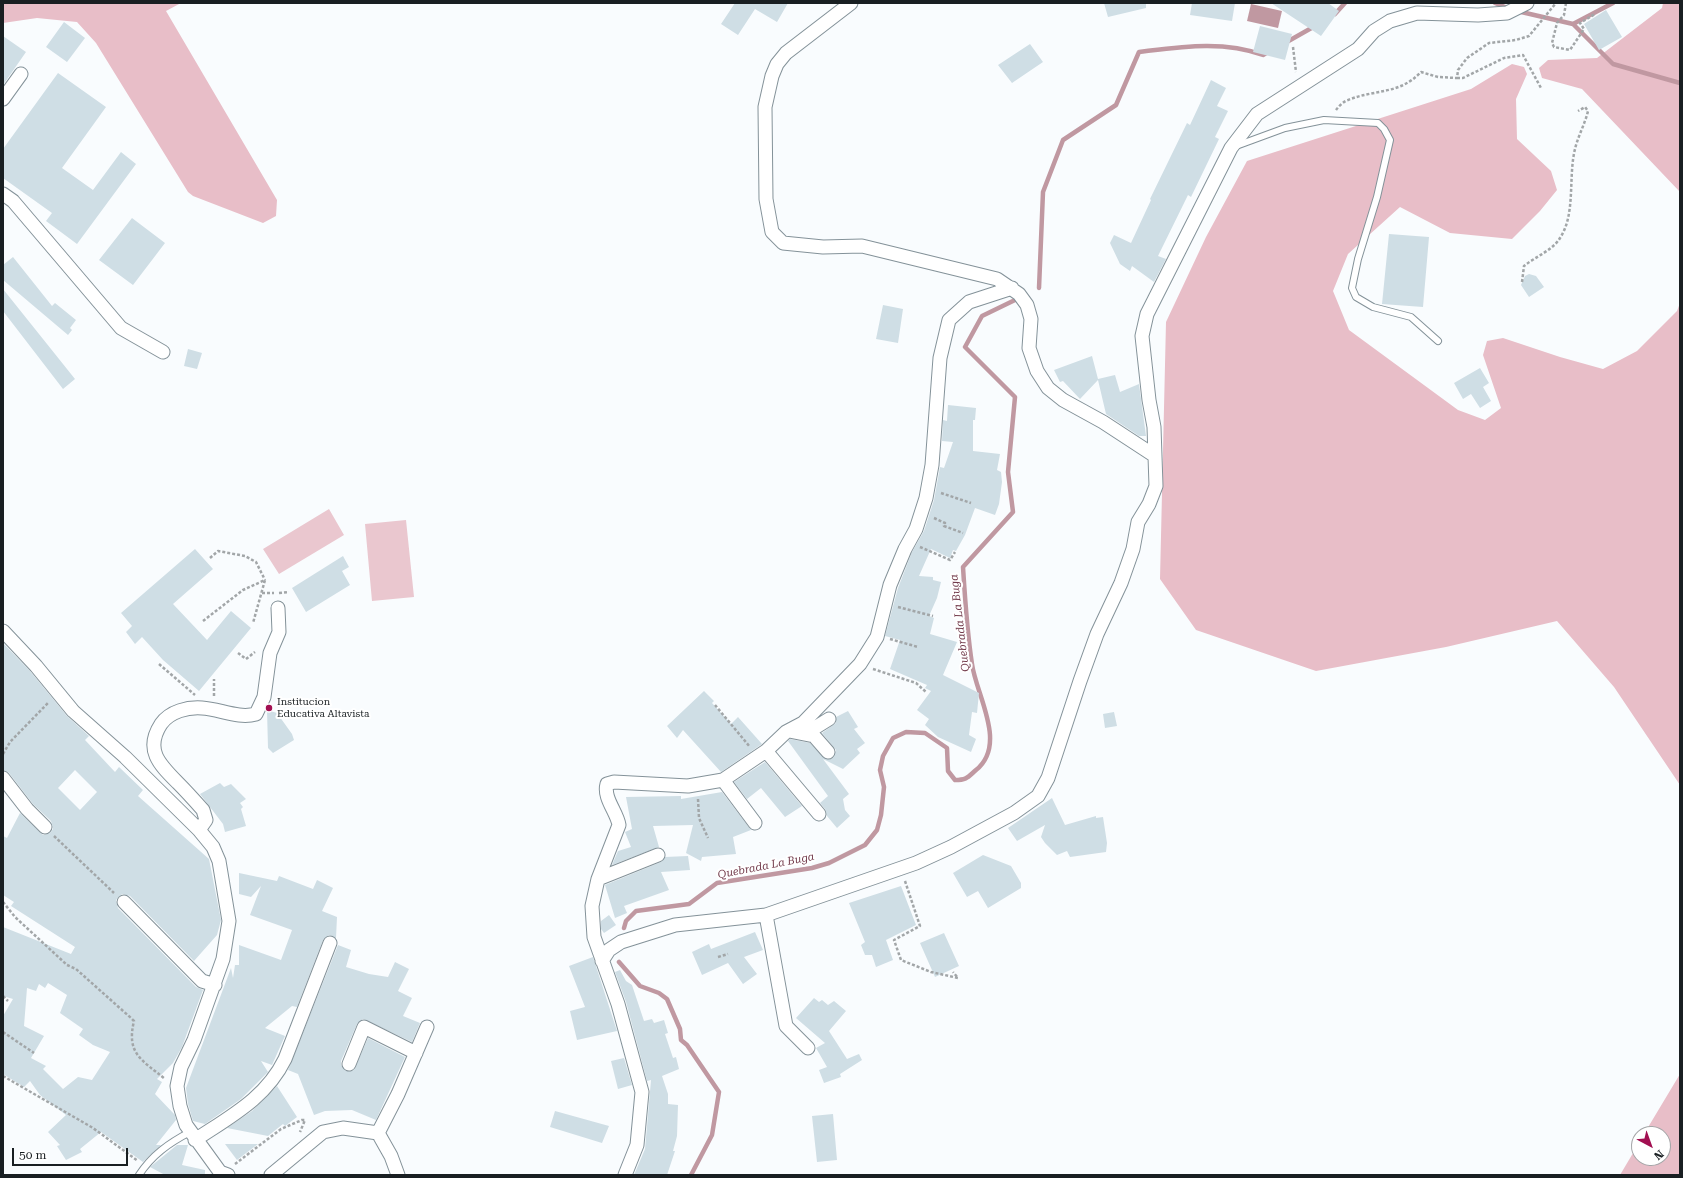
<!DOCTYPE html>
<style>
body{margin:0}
#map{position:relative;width:1683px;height:1178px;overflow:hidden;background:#f9fcfe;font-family:"Roboto Serif",serif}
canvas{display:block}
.frame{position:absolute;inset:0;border:4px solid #191f22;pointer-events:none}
.north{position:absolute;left:1631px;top:1126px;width:40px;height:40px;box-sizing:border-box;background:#fff;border:1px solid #a3a5a7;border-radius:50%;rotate:139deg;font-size:11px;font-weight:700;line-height:16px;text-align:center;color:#191f22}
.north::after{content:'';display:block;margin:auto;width:14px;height:18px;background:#a20f51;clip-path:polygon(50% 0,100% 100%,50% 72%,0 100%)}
.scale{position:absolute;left:12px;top:1148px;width:116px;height:18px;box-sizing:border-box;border:2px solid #191f22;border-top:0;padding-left:5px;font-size:12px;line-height:14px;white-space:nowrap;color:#191f22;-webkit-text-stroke:3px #fff;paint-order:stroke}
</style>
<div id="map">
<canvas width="1683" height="1178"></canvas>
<div class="frame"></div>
<div class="north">N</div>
<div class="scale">50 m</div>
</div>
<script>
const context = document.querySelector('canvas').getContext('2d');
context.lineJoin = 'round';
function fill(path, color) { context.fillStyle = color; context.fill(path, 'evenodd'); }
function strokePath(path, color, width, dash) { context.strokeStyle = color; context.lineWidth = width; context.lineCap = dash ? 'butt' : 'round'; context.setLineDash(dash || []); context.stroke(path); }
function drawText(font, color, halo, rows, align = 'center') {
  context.font = font + ' "Roboto Serif",serif'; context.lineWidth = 4; context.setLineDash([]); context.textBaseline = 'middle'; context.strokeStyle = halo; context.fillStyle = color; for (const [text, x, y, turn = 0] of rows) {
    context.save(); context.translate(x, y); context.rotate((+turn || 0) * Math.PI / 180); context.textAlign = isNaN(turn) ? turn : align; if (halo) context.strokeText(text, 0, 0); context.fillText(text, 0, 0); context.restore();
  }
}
fill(new Path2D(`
 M 329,509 L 344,535 L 279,574 L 263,549 Z
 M 406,520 L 414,597 L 372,601 L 365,524 Z`), '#eac7cf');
fill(new Path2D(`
 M 3,3 L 181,3 L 166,11 L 277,200 L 276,216 L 263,223 L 193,196 L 188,192 L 96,43 L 77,22 L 37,18 L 3,23 Z
 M 1663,3 L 1680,3 L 1680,192 L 1582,89 L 1542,78 L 1539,68 L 1548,60 L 1597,58 L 1662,8 Z
 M 1512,64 L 1524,67 L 1527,74 L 1516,99 L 1517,139 L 1551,171 L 1557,190 L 1540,211 L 1512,239 L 1450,233 L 1400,207 L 1348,254 L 1333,291 L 1349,330 L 1458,410 L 1485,420 L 1501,408 L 1483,355 L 1487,341 L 1503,338 L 1560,357 L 1603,369 L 1637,351 L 1677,311 L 1680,303 L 1680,785 L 1614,687 L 1557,621 L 1446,647 L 1316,671 L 1196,630 L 1160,579 L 1166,322 L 1206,237 L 1247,161 L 1471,89 Z
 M 1680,1074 L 1680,1175 L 1620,1175 L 1639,1143 L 1639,1158 L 1663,1158 L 1663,1134 L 1644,1134 Z`), '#e8bec8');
fill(new Path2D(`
 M 1251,4 L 1282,11 L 1278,28 L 1247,21 Z`), '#c098a1');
strokePath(new Path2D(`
 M 1495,3 L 1510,9
 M 1517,11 L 1573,24 L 1613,3
 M 1335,14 L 1345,3
 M 1573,24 L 1613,64 L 1680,83
 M 1285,43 L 1315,26
 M 1039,288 L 1043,192 L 1063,140 L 1116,105 L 1139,52 C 1180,47 1223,40 1263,55 L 1268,52
 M 624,928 L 626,921 L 636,911 L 689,904 L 717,883 L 812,868 L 829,863 L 865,845 L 877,830 L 881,815 L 884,787 L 880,770 L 883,756 L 893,738 L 906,732 L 925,733 L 947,748 L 948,771 L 955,780 C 967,780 968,777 976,770 C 1008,744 976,695 972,664 C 967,632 965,599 963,567 L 1013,512 L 1008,472 L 1015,397 L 965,347 L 982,316 L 1015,300
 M 619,962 L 640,986 L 659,993 L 667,999 L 680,1029 L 681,1040 L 687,1045 L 719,1092 L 712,1135 L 691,1175`), '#c098a1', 4.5);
fill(new Path2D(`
 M 735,3 L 788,3 L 777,22 L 755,9 L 738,35 L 721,24 Z
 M 1104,3 L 1146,3 L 1146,8 L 1108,17 Z
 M 1192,3 L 1235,3 L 1232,21 L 1190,15 Z
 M 1271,3 L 1328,3 L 1339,11 L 1321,36 Z
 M 1606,10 L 1622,37 L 1599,50 L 1584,24 Z
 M 64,22 L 85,38 L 67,62 L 46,47 Z
 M 1260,26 L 1292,34 L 1285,60 L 1253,52 Z
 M 3,36 L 26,52 L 3,85 Z
 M 1030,44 L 1043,62 L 1012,83 L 998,65 Z
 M 58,73 L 106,107 L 62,168 L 93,190 L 121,152 L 136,164 L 77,244 L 46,221 L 52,213 L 3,178 L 3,149 Z
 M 1211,80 L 1226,88 L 1217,106 L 1228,111 L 1215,137 L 1219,139 L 1191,197 L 1188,195 L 1158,256 L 1166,259 L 1154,282 L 1132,266 L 1130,271 L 1120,264 L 1110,243 L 1114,235 L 1131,243 L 1151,200 L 1150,199 L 1187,123 L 1190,125 Z
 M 132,218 L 165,243 L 133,285 L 99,260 Z
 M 1389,234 L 1429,237 L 1423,307 L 1382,304 Z
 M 13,257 L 52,306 L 55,303 L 76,320 L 70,328 L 72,330 L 68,335 L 3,280 L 3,265 Z
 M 1529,274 L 1536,276 L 1544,287 L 1529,297 L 1521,285 L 1525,276 Z
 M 3,289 L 75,379 L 63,389 L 3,311 Z
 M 883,305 L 903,309 L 898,343 L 876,339 Z
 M 188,349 L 202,353 L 197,369 L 184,366 Z
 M 1092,356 L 1098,379 L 1115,375 L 1120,392 L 1139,384 L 1146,436 L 1139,436 L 1106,414 L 1098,380 L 1080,399 L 1063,381 L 1060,382 L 1054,370 Z
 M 1480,368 L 1489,383 L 1483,387 L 1491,401 L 1480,408 L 1471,394 L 1463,399 L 1454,383 Z
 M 948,405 L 976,408 L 975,420 L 973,420 L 973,451 L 1000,454 L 997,470 L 1001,472 L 1002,482 L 999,504 L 995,515 L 975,508 L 965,535 L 956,551 L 953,550 L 950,558 L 931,549 L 919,576 L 933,577 L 933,580 L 941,582 L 937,598 L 929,616 L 934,618 L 930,634 L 957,642 L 943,675 L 979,693 L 977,713 L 972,712 L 969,735 L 976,739 L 971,752 L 938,737 L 925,725 L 929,719 L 917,710 L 931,691 L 925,688 L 927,685 L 890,669 L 900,640 L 885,636 L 898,588 L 912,552 L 924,531 L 934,500 L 940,467 L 944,468 L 953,442 L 942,441 L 943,420 L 947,421 Z
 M 195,549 L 213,569 L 173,604 L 207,640 L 231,611 L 251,628 L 199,691 L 163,660 L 142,637 L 135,644 L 126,632 L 132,626 L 121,613 Z
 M 343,556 L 349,567 L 342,571 L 350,585 L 306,612 L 292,588 Z
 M 3,643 L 30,671 L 67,716 L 89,736 L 85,740 L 115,772 L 119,767 L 143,790 L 138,796 L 209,859 L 221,920 L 217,935 L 194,961 L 130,896 L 122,894 L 116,900 L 118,908 L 196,987 L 203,990 L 182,1047 L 173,1063 L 157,1079 L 162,1082 L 155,1094 L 175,1115 L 176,1120 L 156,1145 L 161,1145 L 143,1162 L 101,1132 L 80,1149 L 82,1152 L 66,1160 L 57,1146 L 60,1145 L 48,1132 L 66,1115 L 40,1095 L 30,1081 L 24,1087 L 3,1074 L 3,1016 L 13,999 L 3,996 L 3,927 L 71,954 L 75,947 L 11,906 L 14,902 L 3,895 L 3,836 L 7,838 L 20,813 L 43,835 L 50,833 L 53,829 L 51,821 L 33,804 L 9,773 L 3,770 ZM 75,770 L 97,792 L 80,810 L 58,788 ZM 48,983 L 67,995 L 60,1013 L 83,1029 L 79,1035 L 93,1045 L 110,1052 L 92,1080 L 78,1077 L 63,1089 L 43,1069 L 46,1066 L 31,1058 L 44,1036 L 24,1026 L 27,988 L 36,991 L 39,984 L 45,988 Z
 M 704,691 L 714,701 L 712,703 L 731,724 L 738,717 L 762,744 L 721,772 L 683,730 L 677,738 L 667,726 Z
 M 267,710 L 277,713 L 292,734 L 294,740 L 273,753 L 268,748 Z
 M 848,711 L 858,727 L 854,729 L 865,743 L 857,749 L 860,753 L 843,769 L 823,759 L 849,794 L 843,799 L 845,810 L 850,816 L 837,828 L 827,816 L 825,809 L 820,803 L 828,796 L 788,741 L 790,739 L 810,743 L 825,759 L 833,758 L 836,750 L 822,733 L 836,723 L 836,717 Z
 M 1114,712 L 1117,726 L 1105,728 L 1103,714 Z
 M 765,762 L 802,806 L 785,817 L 761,788 L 747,799 L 734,782 Z
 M 220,783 L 224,787 L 231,784 L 246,799 L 240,803 L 243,807 L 241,809 L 246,826 L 225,832 L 223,824 L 200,794 Z
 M 722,792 L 751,830 L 733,837 L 736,854 L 702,857 L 701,861 L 686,853 L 693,825 L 653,826 L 659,847 L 612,865 L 618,851 L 631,847 L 625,832 L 632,829 L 626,797 L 681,796 L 681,799 Z
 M 1052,798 L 1065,825 L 1096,816 L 1096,818 L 1103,817 L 1107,843 L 1106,852 L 1070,857 L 1067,851 L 1057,855 L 1045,843 L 1041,837 L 1045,825 L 1017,841 L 1008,828 Z
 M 983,855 L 1011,866 L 1021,883 L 1021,888 L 988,908 L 978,891 L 967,897 L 953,873 Z
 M 688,856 L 690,870 L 661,872 L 669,890 L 624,906 L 627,913 L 615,918 L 605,885 L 661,862 L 665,857 Z
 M 239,873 L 277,881 L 279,876 L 313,889 L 317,880 L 333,888 L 322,911 L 337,917 L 336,938 L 329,935 L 323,940 L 297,1007 L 292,1006 L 265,1028 L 285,1036 L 272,1065 L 261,1061 L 268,1072 L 241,1099 L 205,1124 L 193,1121 L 188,1104 L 186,1088 L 231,968 L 233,978 L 235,965 L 239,965 L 239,945 L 281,960 L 292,930 L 250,915 L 261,886 L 251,897 L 239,894 Z
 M 901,886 L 916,925 L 886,940 L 893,960 L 876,967 L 872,955 L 865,955 L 861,945 L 865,942 L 849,903 Z
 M 609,915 L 616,925 L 604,933 L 601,929 L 601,921 Z
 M 755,932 L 763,950 L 744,957 L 757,974 L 743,984 L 728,963 L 702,975 L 692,952 L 709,944 L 711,949 Z
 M 944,933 L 959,966 L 935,977 L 920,943 Z
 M 338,945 L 351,950 L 346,967 L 369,974 L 388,977 L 395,962 L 409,969 L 398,991 L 412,998 L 403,1016 L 420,1023 L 412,1042 L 363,1019 L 357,1024 L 341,1061 L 341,1065 L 346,1071 L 354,1070 L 368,1038 L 405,1057 L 376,1120 L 352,1110 L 325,1111 L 314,1115 L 298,1074 L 288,1070 Z
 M 593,957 L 617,1031 L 577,1040 L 570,1011 L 585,1007 L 569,966 Z
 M 620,970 L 626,981 L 632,985 L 644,1021 L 652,1019 L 654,1023 L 664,1020 L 668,1033 L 665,1034 L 673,1058 L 676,1057 L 679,1069 L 662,1076 L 668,1094 L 668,1104 L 678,1105 L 677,1136 L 673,1151 L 675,1151 L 667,1175 L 634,1175 L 645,1149 L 651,1080 L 647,1081 L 626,1002 L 615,972 Z
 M 814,998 L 819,1002 L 822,1000 L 828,1005 L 834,1001 L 846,1011 L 829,1031 L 847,1059 L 859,1054 L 862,1060 L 840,1074 L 841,1077 L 824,1083 L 819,1070 L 827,1067 L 816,1048 L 825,1043 L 796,1018 Z
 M 624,1058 L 632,1085 L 618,1089 L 611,1061 Z
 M 277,1086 L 297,1117 L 285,1126 L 283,1124 L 268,1136 L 227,1128 L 252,1111 Z
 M 555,1111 L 609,1126 L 602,1143 L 550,1127 Z
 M 833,1114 L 837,1160 L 817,1162 L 812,1116 Z
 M 225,1144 L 258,1144 L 237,1160 Z
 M 177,1145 L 188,1145 L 182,1165 L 205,1170 L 205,1175 L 165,1175 L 150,1167 Z`), '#cfdee5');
const lane = new Path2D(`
 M 1236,146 L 1285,128 L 1324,120 L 1378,123 L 1384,129 L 1390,140 L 1377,197 L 1358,259 L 1352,288 L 1356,297 L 1373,307 L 1411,317 L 1438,341
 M 139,1175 C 152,1155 169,1143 190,1132`);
const street = new Path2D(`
 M 851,3 L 786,53 L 777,64 L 772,76 L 765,107 L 766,199 L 772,232 L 783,243 L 823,247 L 862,246 L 997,279 L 1019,294 L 1027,305 L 1031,319 L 1029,348 L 1037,371 L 1048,388 L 1063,400 L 1103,422 L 1155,456
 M 3,99 L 21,74
 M 3,194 L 13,201 L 121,328 L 163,352
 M 3,631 L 36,666 L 73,711 L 125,757 L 199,830 L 213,847 L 219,861 L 229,921 L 223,959 L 194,1040 L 181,1067 L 177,1086 L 180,1106 L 186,1125 L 220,1172 L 228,1175
 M 789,731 L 814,736 L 828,752
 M 805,734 L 829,719
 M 766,751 L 819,814
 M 3,778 L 27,809 L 45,827
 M 723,780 L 755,823
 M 199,830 L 206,820 L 203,810 C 195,801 187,792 178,783 C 160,765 144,750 161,724 C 170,711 188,707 202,708 C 220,709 238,719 256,714 L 264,697 L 270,653 L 279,632 L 278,608
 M 598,879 L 658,855
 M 124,902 L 202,981 L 215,985
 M 766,915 L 786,1026 L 808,1048
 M 602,961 L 609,950 L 621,942 L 675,925 L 766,915 L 916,863 L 951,847 L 1014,813 L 1038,796 L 1048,778 L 1080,681 L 1097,634 L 1121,583 L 1133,549 L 1138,522 L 1149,504 L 1156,486 L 1154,427 L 1149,400 L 1142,336 L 1147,314 L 1231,148 L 1257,114 L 1358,49 L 1374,31 L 1390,21 L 1417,13 L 1478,15 L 1507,13 L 1527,3
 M 349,1064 L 364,1027 L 416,1053
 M 378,1133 L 398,1094 L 427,1027
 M 195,1140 C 231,1116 266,1098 285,1059 L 330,943
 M 271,1175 L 323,1132 L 343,1128 L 378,1133 L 391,1156 L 398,1175
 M 625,1175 L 637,1145 L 642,1092 L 618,1004 L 594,937 L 592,906 L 598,879 L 619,825 C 617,812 603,798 607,784 L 614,782 L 688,786 L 723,780 L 766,751 L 786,732 L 803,723 L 860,664 L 877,637 L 890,585 L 905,549 L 916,529 L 926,498 L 932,465 L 940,358 L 949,320 L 969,302 L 1012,288`);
strokePath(lane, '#849299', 8);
strokePath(street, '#849299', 15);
strokePath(new Path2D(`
 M 1566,3 L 1564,15 L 1557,23 L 1552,43 L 1554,47 L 1570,50 L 1584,29 L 1580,23 L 1595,14
 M 1293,47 L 1296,72
 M 1457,78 L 1463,78 L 1504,58 L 1523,55 L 1541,88
 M 1336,110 C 1339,106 1344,101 1348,100 C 1375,89 1399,95 1421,72 L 1438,77 L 1457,78 L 1458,70 L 1467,58 L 1489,43 L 1516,40 L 1529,36 L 1556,3
 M 1522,282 L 1524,266 C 1535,257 1553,250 1560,238 C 1576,214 1568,177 1575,149 C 1578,136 1585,124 1588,111 L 1585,107 L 1578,111
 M 941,493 L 971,503
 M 934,518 L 945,523 L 944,526 L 963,533
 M 920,547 L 950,560 L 955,552
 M 210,558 L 218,551 L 245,556 L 256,562 L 265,580
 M 262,593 L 274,593
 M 279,593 L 289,592
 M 898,607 L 933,616
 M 203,621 L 243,590 L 265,580 L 253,623
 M 890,639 L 918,647
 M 238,653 L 246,659 L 255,652
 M 159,664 L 195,695
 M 873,669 L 916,683 L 926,692
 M 214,696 L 214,679
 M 715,705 L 750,747
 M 3,754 L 10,742 L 48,703
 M 698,799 L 699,818 L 708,838
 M 54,836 L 114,893
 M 905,881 L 920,926 L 894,940 L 901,960 L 931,972 L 958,978 L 953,972
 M 3,902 L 15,917 L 67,965 L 76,969 L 131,1018 L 134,1021 C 126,1054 142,1060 165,1079
 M 718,957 L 728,954
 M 3,996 L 8,1001
 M 3,1032 L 34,1053
 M 3,1076 L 93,1128 L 138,1161
 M 235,1164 L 281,1129 L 302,1120 L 305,1120 L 300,1132`), '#a2a6a8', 2.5, [3, 2]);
strokePath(lane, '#fff', 6);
strokePath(street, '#fff', 13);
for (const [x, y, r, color] of [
 [269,708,4,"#a20f51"]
]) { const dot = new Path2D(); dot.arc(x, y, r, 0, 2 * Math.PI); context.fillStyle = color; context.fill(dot); strokePath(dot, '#fff', 1.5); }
drawText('10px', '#191f22', '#fff', [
 ["Institucion",277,702],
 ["Educativa Altavista",277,714]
], 'left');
drawText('italic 11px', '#733c4c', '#fff', [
 ["Quebrada La Buga",960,623,-97],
 ["Quebrada La Buga",766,866,-11]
]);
</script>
